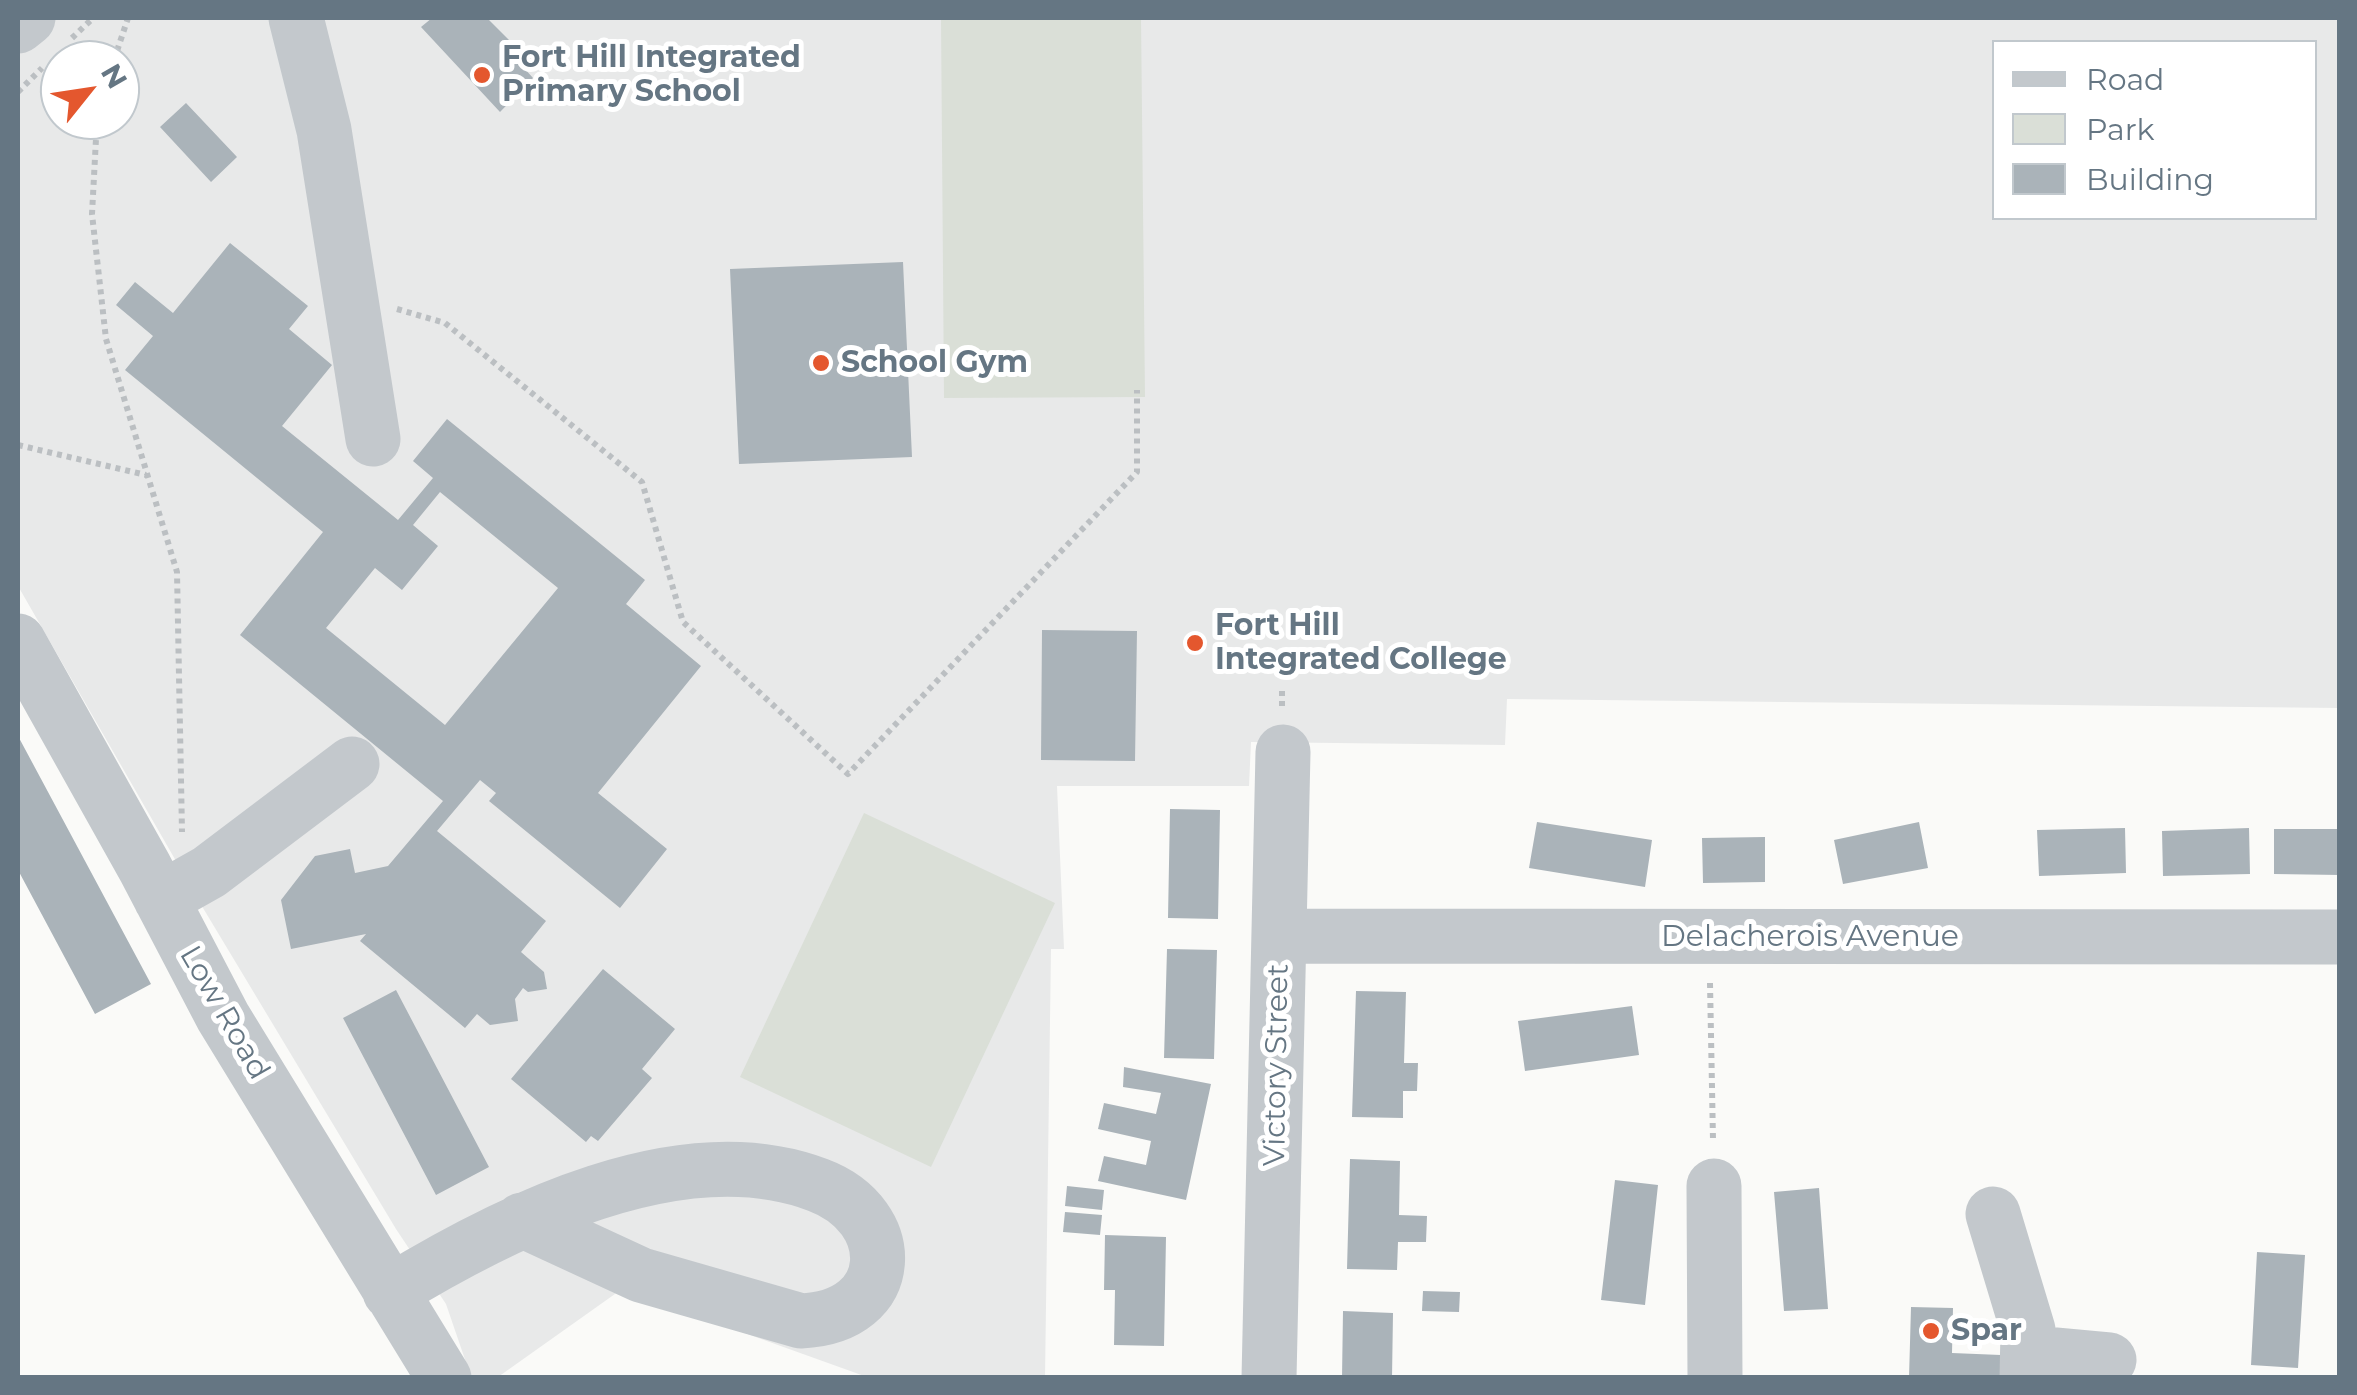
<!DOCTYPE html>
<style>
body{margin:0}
#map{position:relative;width:2357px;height:1395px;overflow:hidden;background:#fafaf8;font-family:Montserrat,sans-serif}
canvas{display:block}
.frame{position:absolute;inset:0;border:20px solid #657683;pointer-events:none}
.legend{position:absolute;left:1992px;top:40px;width:325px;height:180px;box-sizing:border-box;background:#fff;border:2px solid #c1c8cd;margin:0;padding:12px 18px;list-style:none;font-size:30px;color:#657683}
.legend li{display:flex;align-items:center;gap:20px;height:50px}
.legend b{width:50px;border:2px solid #c1c8cd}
.north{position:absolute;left:40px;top:40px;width:100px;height:100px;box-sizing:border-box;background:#fff;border:2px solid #c1c8cd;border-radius:50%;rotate:60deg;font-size:28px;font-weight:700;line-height:40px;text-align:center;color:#657683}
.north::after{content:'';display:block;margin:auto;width:35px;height:45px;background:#e4572e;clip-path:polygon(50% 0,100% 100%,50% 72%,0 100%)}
</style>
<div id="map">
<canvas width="2357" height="1395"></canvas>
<div class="frame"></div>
<ul class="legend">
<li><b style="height:12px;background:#c3c8cc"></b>Road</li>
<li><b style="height:28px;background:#dadfd7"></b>Park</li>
<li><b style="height:28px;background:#aab3b9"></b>Building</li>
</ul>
<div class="north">N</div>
</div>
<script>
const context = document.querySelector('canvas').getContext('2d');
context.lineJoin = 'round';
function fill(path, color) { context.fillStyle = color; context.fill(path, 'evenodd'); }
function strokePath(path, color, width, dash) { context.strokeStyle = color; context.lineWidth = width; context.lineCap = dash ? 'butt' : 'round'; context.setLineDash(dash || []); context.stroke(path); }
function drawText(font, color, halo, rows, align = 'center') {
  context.font = font + ' Montserrat,sans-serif'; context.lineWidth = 10; context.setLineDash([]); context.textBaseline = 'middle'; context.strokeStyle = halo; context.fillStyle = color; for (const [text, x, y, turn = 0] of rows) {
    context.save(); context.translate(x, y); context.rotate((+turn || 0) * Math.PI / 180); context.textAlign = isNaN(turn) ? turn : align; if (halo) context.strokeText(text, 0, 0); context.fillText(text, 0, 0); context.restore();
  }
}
fill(new Path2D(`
 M 18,18 L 2339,18 L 2339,708 L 1507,699 L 1505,745 L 1251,742 L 1249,786 L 1057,786 L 1064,949 L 1051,949 L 1045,1377 L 867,1377 L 622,1289 L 498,1377 L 471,1377 L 446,1304 L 396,1229 L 203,908 L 18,586 ZM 1994,42 L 2314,42 L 2314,218 L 1994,218 ZM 60,60 L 120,60 L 120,120 L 60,120 Z`), '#e8e9e9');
fill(new Path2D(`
 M 941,18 L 1141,18 L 1145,397 L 944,398 Z
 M 864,813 L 1055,903 L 931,1167 L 740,1077 Z`), '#dadfd7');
fill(new Path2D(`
 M 432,18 L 487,18 L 520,51 L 515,58 L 533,78 L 500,112 L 421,27 Z
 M 186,103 L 237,157 L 211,182 L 160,127 Z
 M 230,243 L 308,306 L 289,329 L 332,365 L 282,426 L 398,520 L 433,478 L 413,461 L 447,419 L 645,580 L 626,604 L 701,666 L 598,793 L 667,849 L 620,908 L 489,801 L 496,793 L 480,780 L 437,831 L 546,921 L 521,952 L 544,972 L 547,989 L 528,992 L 523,988 L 515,999 L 518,1021 L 490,1025 L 477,1014 L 465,1028 L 360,941 L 366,934 L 291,949 L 281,900 L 315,856 L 350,849 L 355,873 L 388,866 L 443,801 L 240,635 L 323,532 L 125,370 L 153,336 L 116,305 L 135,282 L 173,313 ZM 440,492 L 558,588 L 445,725 L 326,628 L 375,568 L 402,590 L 438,546 L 413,525 Z
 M 903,262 L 912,457 L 739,464 L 730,269 Z
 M 1042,630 L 1137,631 L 1135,761 L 1041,760 Z
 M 18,736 L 151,984 L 95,1014 L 18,870 Z
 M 1170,809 L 1220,810 L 1218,919 L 1168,918 Z
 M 1537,822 L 1652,840 L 1645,887 L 1529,868 Z
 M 1919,822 L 1928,868 L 1843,884 L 1834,840 Z
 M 2125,828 L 2126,873 L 2039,876 L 2037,830 Z
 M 2249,828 L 2250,874 L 2163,876 L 2162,831 Z
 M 2274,829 L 2340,829 L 2340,875 L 2274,874 Z
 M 1765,837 L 1765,882 L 1703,883 L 1702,838 Z
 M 1167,949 L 1217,950 L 1214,1059 L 1164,1058 Z
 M 603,969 L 675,1029 L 642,1069 L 652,1078 L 598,1141 L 591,1136 L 586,1142 L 511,1079 Z
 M 396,990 L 489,1167 L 436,1195 L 343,1018 Z
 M 1356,991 L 1406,992 L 1404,1063 L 1418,1063 L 1417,1091 L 1403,1091 L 1403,1118 L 1352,1117 Z
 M 1632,1006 L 1639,1055 L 1525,1071 L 1518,1021 Z
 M 1124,1067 L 1211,1084 L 1186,1200 L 1098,1181 L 1104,1156 L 1146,1165 L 1151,1141 L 1098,1129 L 1104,1103 L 1156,1114 L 1161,1093 L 1123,1087 Z
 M 1350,1159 L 1400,1161 L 1399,1215 L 1427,1216 L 1426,1242 L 1398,1242 L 1397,1270 L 1347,1269 Z
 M 1615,1180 L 1658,1185 L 1645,1305 L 1601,1300 Z
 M 1067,1186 L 1104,1190 L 1102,1210 L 1065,1206 Z
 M 1819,1188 L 1828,1309 L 1784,1311 L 1774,1192 Z
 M 1065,1212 L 1102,1215 L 1100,1235 L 1063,1232 Z
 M 1105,1235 L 1166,1237 L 1164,1346 L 1114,1345 L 1115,1290 L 1104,1290 Z
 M 2257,1252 L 2305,1255 L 2298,1368 L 2251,1365 Z
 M 1423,1291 L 1460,1292 L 1459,1312 L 1422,1311 Z
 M 1911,1307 L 1953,1308 L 1952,1353 L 2025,1356 L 2024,1378 L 1909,1378 Z
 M 1343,1311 L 1393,1313 L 1392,1378 L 1342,1378 Z`), '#aab3b9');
strokePath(new Path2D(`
 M 72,38 L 93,18
 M 114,60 L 128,18
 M 18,92 L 42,68
 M 97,120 L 92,214 L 106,339 L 177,572 L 182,832
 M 397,309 L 445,323 L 642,482 L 683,622 L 848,774 L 1137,472 L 1137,390
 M 18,445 L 146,475
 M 1282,691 L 1282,706
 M 1710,983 L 1713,1140`), '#bbbfc2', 6, [5, 5]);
strokePath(new Path2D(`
 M 296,18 L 324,130 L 373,439
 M 18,26 L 28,18
 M 18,641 L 145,868 L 223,1017 L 444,1378
 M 161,899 L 209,872 L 352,764
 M 1281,936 L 2340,937
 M 1714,1186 L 1715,1378
 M 1993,1214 L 2028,1330 L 2027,1378
 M 390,1292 C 506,1221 681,1133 818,1185 C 901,1216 899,1317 801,1321 L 641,1275 L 522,1220
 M 2055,1355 L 2109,1360
 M 1269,1378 L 1283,752`), '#c3c8cc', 55);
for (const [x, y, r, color] of [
 [482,75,10,"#e4572e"],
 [821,363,10,"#e4572e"],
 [1195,643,10,"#e4572e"],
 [1931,1331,10,"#e4572e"]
]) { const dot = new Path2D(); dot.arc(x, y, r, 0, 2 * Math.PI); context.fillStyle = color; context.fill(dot); strokePath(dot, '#fff', 4); }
drawText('bold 30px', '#657683', '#fff', [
 ["Fort Hill Integrated",502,58],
 ["Primary School",502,92],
 ["School Gym",841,363],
 ["Fort Hill",1215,626],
 ["Integrated College",1215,660],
 ["Spar",1951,1331]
], 'left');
drawText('30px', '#657683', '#fff', [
 ["Delacherois Avenue",1810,937],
 ["Low Road",224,1013,60],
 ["Victory Street",1277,1065,-89]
]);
</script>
